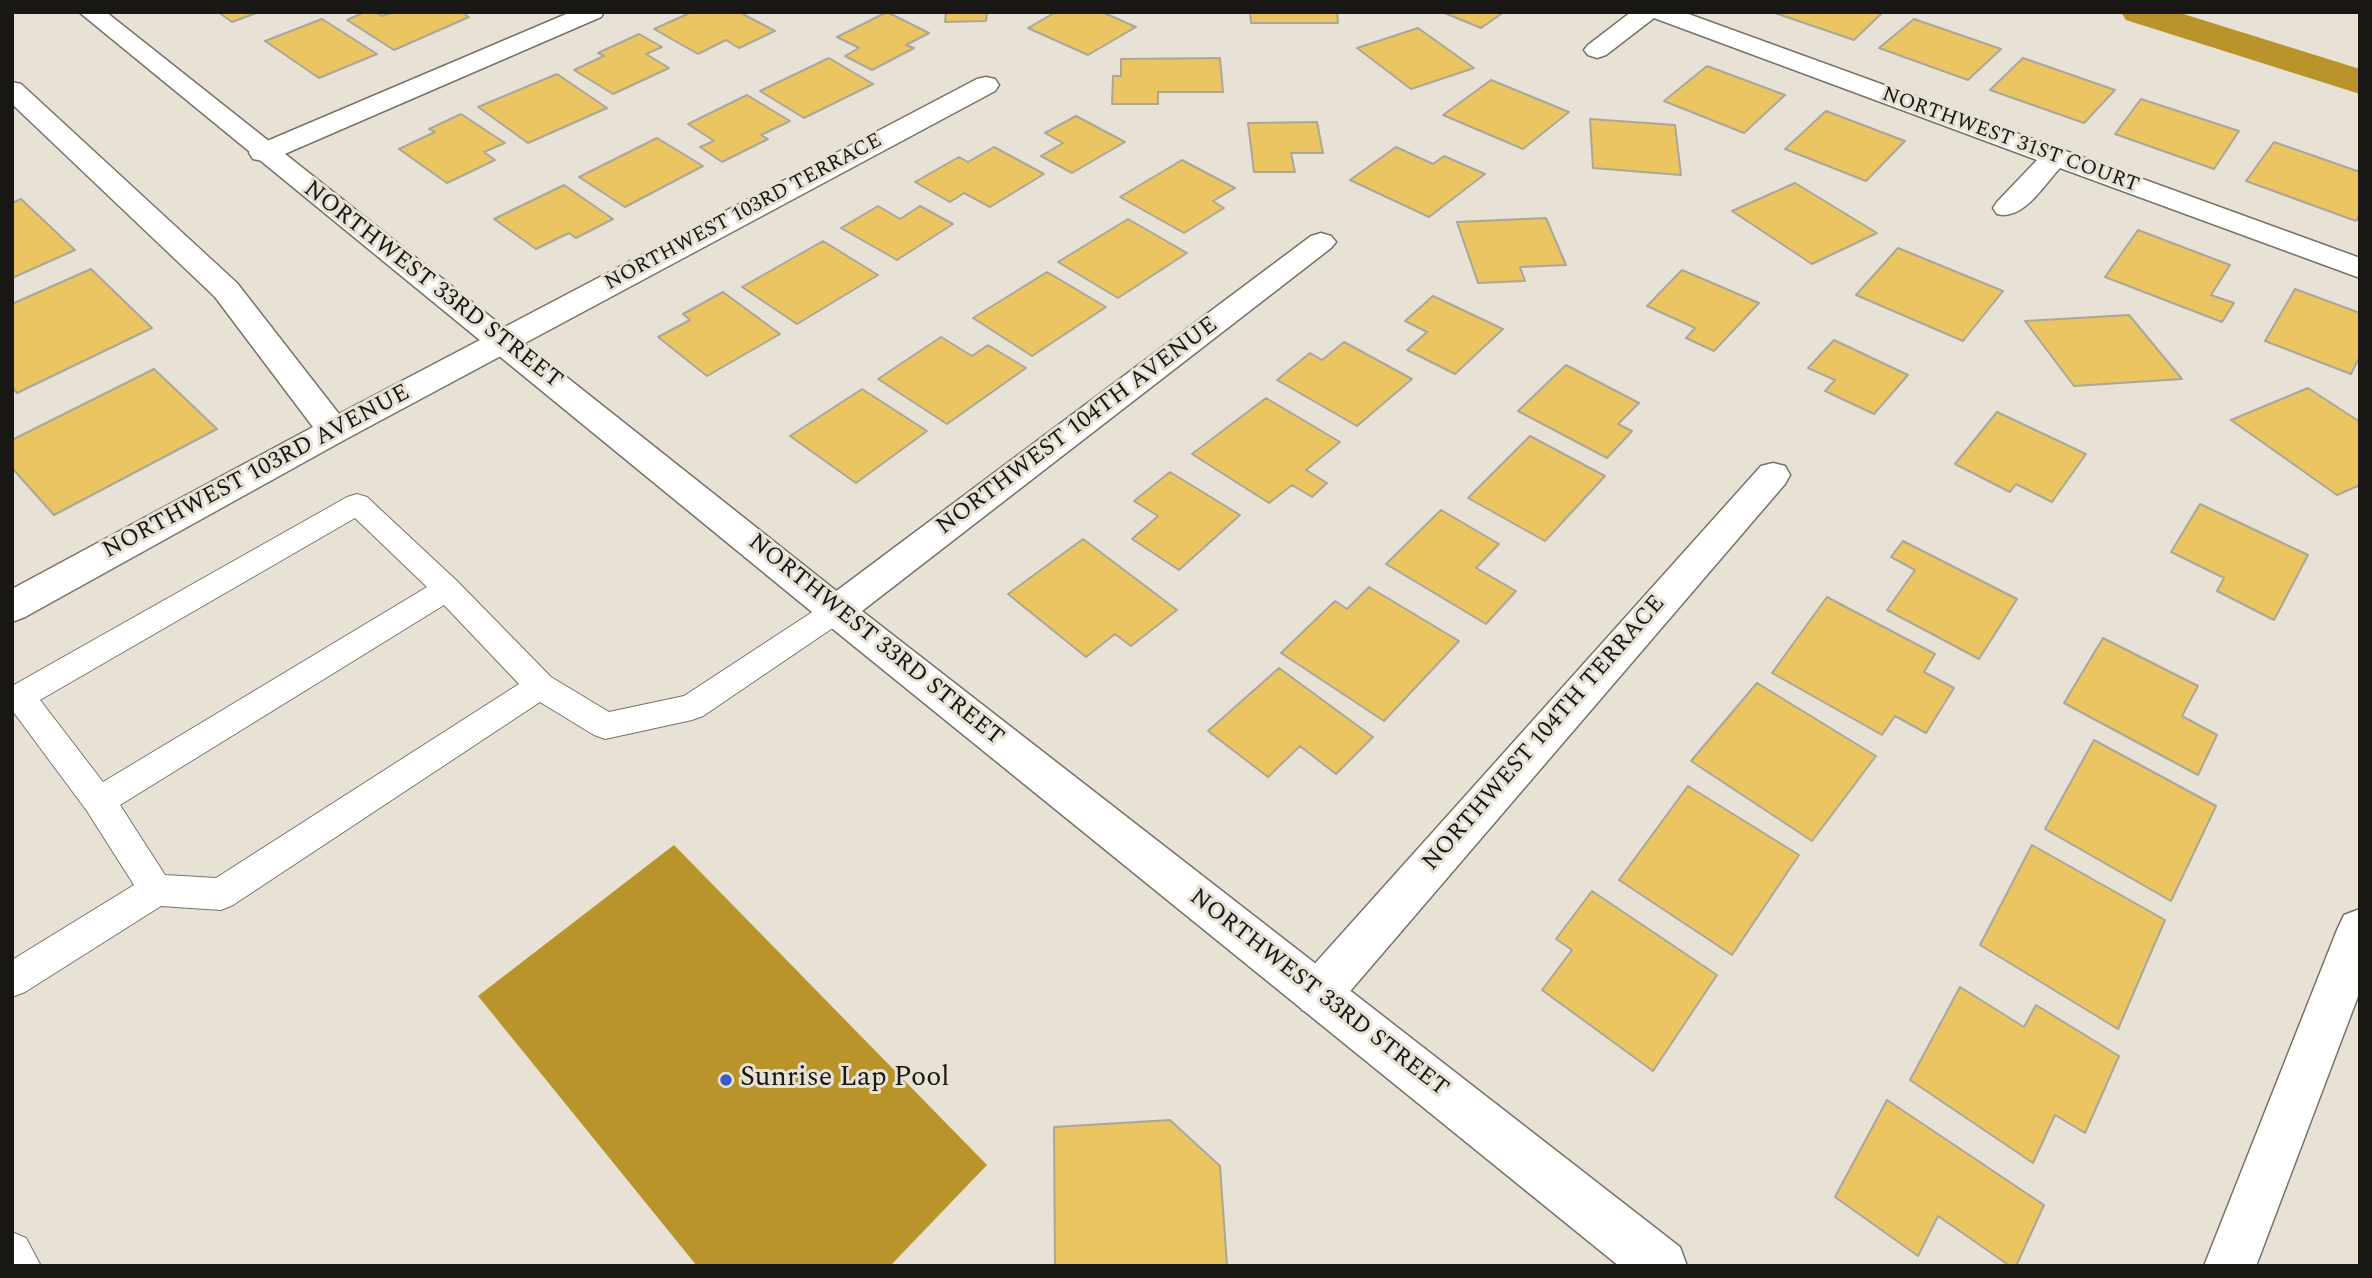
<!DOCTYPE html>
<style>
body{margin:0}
#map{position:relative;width:2372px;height:1278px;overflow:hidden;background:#e7e2d5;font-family:Spectral,serif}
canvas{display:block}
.frame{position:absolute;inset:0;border:14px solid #191713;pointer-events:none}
</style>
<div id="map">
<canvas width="2372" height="1278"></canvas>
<div class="frame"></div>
</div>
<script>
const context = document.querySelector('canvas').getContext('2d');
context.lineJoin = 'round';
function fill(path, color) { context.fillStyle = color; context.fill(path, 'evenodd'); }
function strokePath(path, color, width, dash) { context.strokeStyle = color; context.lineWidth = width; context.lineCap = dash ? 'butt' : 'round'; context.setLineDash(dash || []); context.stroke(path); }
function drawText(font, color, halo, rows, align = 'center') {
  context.font = font + ' Spectral,serif'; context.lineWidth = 6; context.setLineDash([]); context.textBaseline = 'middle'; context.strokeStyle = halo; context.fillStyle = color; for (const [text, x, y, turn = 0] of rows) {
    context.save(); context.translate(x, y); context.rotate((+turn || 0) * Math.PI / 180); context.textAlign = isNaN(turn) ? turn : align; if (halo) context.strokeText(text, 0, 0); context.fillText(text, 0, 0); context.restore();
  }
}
fill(new Path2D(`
 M 674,845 L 987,1165 L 890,1266 L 697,1266 L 478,996 Z`), '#b9942a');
fill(new Path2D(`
 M 2121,12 L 2177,12 L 2360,69 L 2360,94 L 2126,20 Z`), '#b9942a');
const building = new Path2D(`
 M 218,12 L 259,12 L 232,22 Z
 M 365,12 L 376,12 L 382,16 L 393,12 L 461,12 L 469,17 L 394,50 L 347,20 Z
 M 692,12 L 739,12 L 775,31 L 739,48 L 726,40 L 698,54 L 654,29 Z
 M 887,12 L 929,33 L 906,45 L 914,48 L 872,70 L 845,56 L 859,48 L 837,37 Z
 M 946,12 L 987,12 L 986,21 L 945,22 Z
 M 1056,12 L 1102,12 L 1136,27 L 1088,55 L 1028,28 Z
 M 1250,12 L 1337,12 L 1338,23 L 1251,23 Z
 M 1442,12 L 1504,12 L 1481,28 Z
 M 1772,12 L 1883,12 L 1854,40 Z
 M 322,19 L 377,54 L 319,78 L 265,41 Z
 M 1914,19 L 2001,49 L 1968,80 L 1879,48 Z
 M 1418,28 L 1474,68 L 1411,89 L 1357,48 Z
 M 639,34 L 662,47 L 646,54 L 669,68 L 613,94 L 574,70 L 604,56 L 598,53 Z
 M 829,58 L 873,84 L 804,118 L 760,91 Z
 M 1220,58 L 1223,92 L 1158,92 L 1158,104 L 1112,104 L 1113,76 L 1121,76 L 1121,59 Z
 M 2023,58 L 2115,90 L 2084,123 L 1990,90 Z
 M 1707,66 L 1785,95 L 1744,133 L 1664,101 Z
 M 557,74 L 607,108 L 528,143 L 478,107 Z
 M 1491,80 L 1569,112 L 1523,149 L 1443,115 Z
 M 747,95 L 790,121 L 761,135 L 768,139 L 722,162 L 700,147 L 714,141 L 688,124 Z
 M 2141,99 L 2239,131 L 2214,169 L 2115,134 Z
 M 1826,111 L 1905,141 L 1866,181 L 1785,149 Z
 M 461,114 L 505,143 L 484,152 L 495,160 L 447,183 L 399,149 L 435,132 L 429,129 Z
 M 1076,116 L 1125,142 L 1072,173 L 1041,156 L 1063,143 L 1045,133 Z
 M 1590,119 L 1675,125 L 1681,175 L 1593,168 Z
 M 1317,122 L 1323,153 L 1291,153 L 1295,172 L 1254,172 L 1248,123 Z
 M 657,138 L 703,166 L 625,207 L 579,177 Z
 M 2274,142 L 2360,172 L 2360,214 L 2356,221 L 2246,181 Z
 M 994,147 L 1044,174 L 990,207 L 964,193 L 950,202 L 915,182 L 959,157 L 968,162 Z
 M 1396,147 L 1433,164 L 1444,156 L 1485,174 L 1429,217 L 1350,180 Z
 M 1182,160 L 1235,188 L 1213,201 L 1224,208 L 1184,233 L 1120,197 Z
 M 1795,183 L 1877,233 L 1812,264 L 1732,211 Z
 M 564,185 L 613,219 L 576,238 L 569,233 L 536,249 L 494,219 Z
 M 21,199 L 75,250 L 12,278 L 12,203 Z
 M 878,206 L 900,219 L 920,206 L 953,224 L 897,260 L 841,228 Z
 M 1546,218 L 1566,265 L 1520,267 L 1525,281 L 1478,283 L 1457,222 Z
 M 1128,219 L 1187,253 L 1118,298 L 1058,262 Z
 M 2138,230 L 2230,265 L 2211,295 L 2234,303 L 2222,322 L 2105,277 Z
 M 823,241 L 878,275 L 797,324 L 742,287 Z
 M 1898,248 L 2003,291 L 1963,341 L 1856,295 Z
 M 91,269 L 152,328 L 17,393 L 12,387 L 12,304 Z
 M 1682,270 L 1759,303 L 1714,351 L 1686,338 L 1695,328 L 1647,306 Z
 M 1047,272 L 1106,307 L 1032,356 L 973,318 Z
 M 2295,289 L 2360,313 L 2360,356 L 2351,374 L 2265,341 Z
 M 723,292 L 780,334 L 707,376 L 658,337 L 690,320 L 683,314 Z
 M 1433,296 L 1503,329 L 1455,374 L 1407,350 L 1427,332 L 1405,321 Z
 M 2129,315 L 2182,379 L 2074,386 L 2025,321 Z
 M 941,337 L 972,356 L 988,345 L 1026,368 L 947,424 L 878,379 Z
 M 1834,340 L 1908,375 L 1874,414 L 1825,391 L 1835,380 L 1808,368 Z
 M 1344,342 L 1412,379 L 1357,426 L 1277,380 L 1310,353 L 1322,360 Z
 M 1566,365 L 1639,403 L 1618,424 L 1632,431 L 1607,458 L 1518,411 Z
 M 154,369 L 217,429 L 54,515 L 12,468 L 12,440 Z
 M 2308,388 L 2360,422 L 2360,485 L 2337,495 L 2231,420 Z
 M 862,389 L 927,431 L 856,483 L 790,436 Z
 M 1266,398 L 1340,442 L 1306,470 L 1327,483 L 1312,497 L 1292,485 L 1269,503 L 1192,454 Z
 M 1997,412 L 2086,454 L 2052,502 L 2016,484 L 2010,492 L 1955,464 Z
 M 1530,436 L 1605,476 L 1545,541 L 1468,498 Z
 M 1170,472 L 1240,515 L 1179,570 L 1132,539 L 1158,516 L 1134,501 Z
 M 2200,504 L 2308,555 L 2274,620 L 2217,591 L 2224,578 L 2171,552 Z
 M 1441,510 L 1499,544 L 1476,568 L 1516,591 L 1486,624 L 1386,564 Z
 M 1083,539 L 1177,610 L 1131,646 L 1115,634 L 1086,657 L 1008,594 Z
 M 1903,541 L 2017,599 L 1979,659 L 1887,610 L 1915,570 L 1891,557 Z
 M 1369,587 L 1459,641 L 1384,721 L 1281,653 L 1335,601 L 1347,609 Z
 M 1827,597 L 1935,654 L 1924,672 L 1954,688 L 1926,733 L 1895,716 L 1882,735 L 1772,673 Z
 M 2103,638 L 2198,686 L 2182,716 L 2217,735 L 2198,775 L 2064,703 Z
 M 1279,668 L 1373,737 L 1336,774 L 1300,746 L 1268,777 L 1208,731 Z
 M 1757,683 L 1876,756 L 1812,841 L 1691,761 Z
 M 2094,740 L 2216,806 L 2171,901 L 2045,829 Z
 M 1688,786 L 1799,855 L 1732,955 L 1619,880 Z
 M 2032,845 L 2165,920 L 2118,1029 L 1980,945 Z
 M 1592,891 L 1717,975 L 1653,1071 L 1542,990 L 1572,950 L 1556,939 Z
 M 1960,987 L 2024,1027 L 2036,1005 L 2119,1056 L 2085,1133 L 2055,1115 L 2033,1163 L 1910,1080 Z
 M 1887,1100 L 2044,1205 L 2016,1266 L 2010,1266 L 1938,1216 L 1918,1256 L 1835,1197 Z
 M 1170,1120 L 1220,1166 L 1227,1266 L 1055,1266 L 1054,1127 Z`);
fill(building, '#ebc561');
strokePath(building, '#aba69a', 2);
const lane = new Path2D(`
 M 357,494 L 367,497 L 457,581 L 551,677 L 609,712 L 684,696 L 826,603 L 836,600 L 846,603 L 851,611 L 846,619 L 703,716 L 692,720 L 605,739 L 594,735 L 540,702 L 233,905 L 221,910 L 161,906 L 25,992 L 12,997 L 12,960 L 134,885 L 87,811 L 12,710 L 12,686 L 347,497 ZM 355,518 L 427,587 L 103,782 L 40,700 ZM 444,605 L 519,684 L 216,878 L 165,875 L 120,805 Z
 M 12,1232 L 26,1238 L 41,1266 L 12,1266 Z`);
const street = new Path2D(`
 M 571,12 L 604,12 L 601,17 L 273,159 L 263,161 L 253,159 L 249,153 L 253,147 Z
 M 1631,12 L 1683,12 L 2360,258 L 2360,278 L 2060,168 C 2043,186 2023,221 1997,214 L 1993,208 L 1997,202 L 2037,160 L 1654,18 L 1606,55 L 1597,58 L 1588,55 L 1584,50 L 1588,45 Z
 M 986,77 L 995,79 L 999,85 L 995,91 L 346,439 L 25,617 L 12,622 L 12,589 L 313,427 L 215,297 L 12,104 L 12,82 L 21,84 L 237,283 L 339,414 L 977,79 Z
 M 1321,233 L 1331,236 L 1336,242 L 1331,248 L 849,621 L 836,626 L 823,621 L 817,611 L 823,601 L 1311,236 Z
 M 1773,463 L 1785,466 L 1790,475 L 1785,484 L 1334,1010 L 1318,1016 L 1302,1010 L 1295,994 L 1302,978 L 1761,466 Z
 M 2360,909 L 2360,991 L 2256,1266 L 2204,1266 L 2337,930 L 2344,915 Z`);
const secondary = new Path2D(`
 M 79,12 L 106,12 L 849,601 L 1680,1247 L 1687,1266 L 1619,1266 L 823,621 Z`);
strokePath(lane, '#777367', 2);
strokePath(street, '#777367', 3);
strokePath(secondary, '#777367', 3);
fill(lane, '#fff');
fill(street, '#fff');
fill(secondary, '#fff');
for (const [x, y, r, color] of [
 [726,1080,7,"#3d5acc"]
]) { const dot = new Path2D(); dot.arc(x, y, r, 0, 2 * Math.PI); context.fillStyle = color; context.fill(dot); strokePath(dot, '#e7e2d5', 2.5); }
drawText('21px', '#191713', '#e7e2d5', [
 ["NORTHWEST 31ST COURT",2010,141,20],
 ["NORTHWEST 103RD TERRACE",744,213,-28]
]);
drawText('24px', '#191713', '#e7e2d5', [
 ["NORTHWEST 33RD STREET",432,286,38],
 ["NORTHWEST 104TH AVENUE",1078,427,-37],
 ["NORTHWEST 103RD AVENUE",257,473,-28],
 ["NORTHWEST 33RD STREET",875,641,39],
 ["NORTHWEST 104TH TERRACE",1545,734,-49],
 ["NORTHWEST 33RD STREET",1318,994,38]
]);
drawText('28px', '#191713', '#e7e2d5', [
 ["Sunrise Lap Pool",740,1080]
], 'left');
</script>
